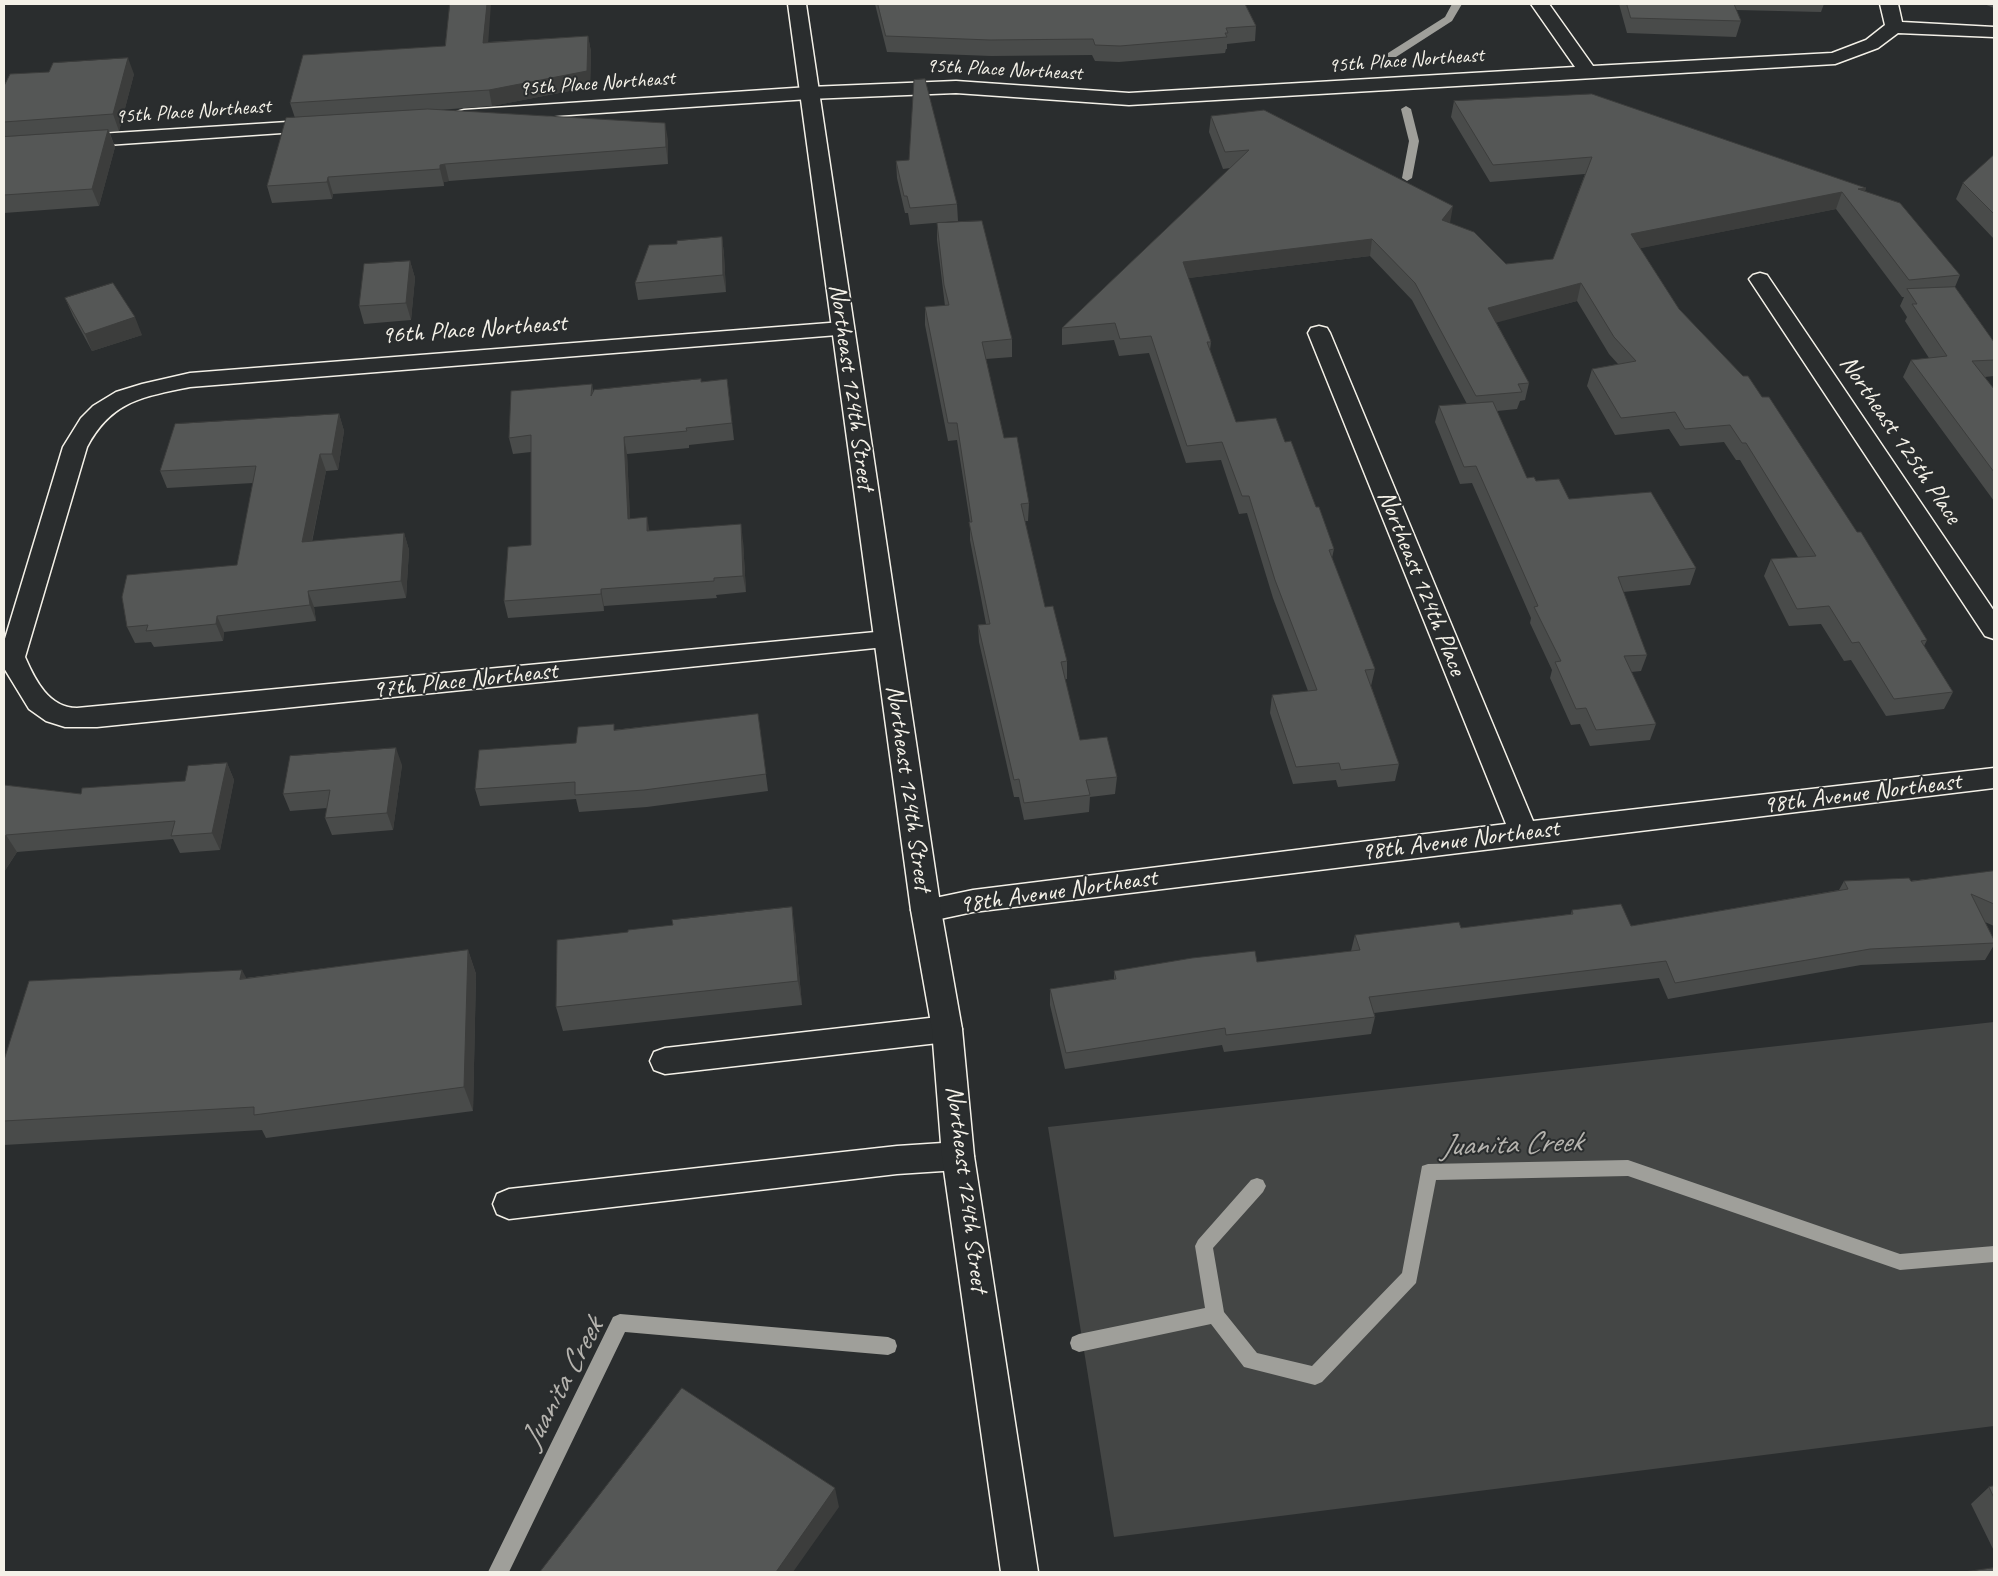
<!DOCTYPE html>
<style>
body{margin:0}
#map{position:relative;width:1998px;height:1576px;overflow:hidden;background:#2a2d2e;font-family:Caveat,sans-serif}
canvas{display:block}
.frame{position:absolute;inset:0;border:5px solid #f4f1e8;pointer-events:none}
</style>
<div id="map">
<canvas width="1998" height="1576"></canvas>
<div class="frame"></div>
</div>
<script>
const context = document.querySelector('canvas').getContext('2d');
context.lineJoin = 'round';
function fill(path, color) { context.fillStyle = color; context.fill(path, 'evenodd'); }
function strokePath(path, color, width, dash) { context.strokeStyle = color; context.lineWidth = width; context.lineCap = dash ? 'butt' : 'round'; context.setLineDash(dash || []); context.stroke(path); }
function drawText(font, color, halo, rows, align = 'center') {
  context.font = font + ' Caveat,sans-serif'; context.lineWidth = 4; context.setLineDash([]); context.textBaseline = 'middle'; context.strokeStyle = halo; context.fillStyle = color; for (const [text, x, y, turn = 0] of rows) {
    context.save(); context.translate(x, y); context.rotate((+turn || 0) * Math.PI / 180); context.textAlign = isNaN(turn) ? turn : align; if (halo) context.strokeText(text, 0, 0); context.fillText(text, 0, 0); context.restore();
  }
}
fill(new Path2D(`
 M 1994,1022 L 1994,1426 L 1114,1537 L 1048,1127 Z`), '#444645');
fill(new Path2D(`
 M 1452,4 L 1462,4 L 1452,21 L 1396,57 L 1388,57 L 1388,53 L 1445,17 Z
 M 1406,106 L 1411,109 L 1419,141 L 1412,178 L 1407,181 L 1402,178 L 1409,141 L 1401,109 Z
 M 1628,1160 L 1900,1254 L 1994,1246 L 1994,1262 L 1900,1270 L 1628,1176 L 1436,1180 L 1416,1283 L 1322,1382 L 1315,1385 L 1244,1367 L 1211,1324 L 1079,1352 L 1072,1349 L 1070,1343 L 1072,1337 L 1079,1334 L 1205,1308 L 1195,1246 L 1198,1240 L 1251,1180 L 1257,1178 L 1263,1180 L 1266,1186 L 1263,1192 L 1213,1248 L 1224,1312 L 1257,1353 L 1312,1366 L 1402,1273 L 1422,1166 L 1428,1164 Z
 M 620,1314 L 888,1337 L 895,1340 L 897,1346 L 895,1352 L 888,1355 L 625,1332 L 509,1572 L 488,1572 L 613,1317 Z`), '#9f9f9a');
const service = new Path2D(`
 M 947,1016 L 958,1020 L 962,1029 L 958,1038 L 947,1042 L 665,1074 L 654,1070 L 650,1061 L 654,1052 L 665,1048 Z
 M 958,1142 L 969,1146 L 974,1156 L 969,1166 L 958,1170 L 897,1174 L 509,1219 L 497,1214 L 493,1204 L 497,1194 L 509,1189 L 897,1146 Z`);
const minor = new Path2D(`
 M 1531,4 L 1549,4 L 1593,66 L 1832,53 L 1866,40 L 1885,25 L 1880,4 L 1898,4 L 1902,22 L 1994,27 L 1994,37 L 1898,33 L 1878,48 L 1835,64 L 1129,105 L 956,93 L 809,99 L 464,122 L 457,120 L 454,116 L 457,112 L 464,110 L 809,87 L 956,81 L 1129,93 L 1575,67 Z
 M 319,120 L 326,122 L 329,126 L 326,130 L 4,152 L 4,140 Z
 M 1760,273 L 1767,275 L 1994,611 L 1994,639 L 1985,636 L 1749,279 L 1753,275 Z
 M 842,322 L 850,324 L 853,329 L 850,334 L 190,387 C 142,397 111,401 87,447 L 25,657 C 35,680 49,708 77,708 L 886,631 L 895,634 L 899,640 L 895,646 L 97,727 L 65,727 L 46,721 L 29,709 L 4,668 L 4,642 L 63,447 L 81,418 L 93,406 L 116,392 L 142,384 L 190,373 Z
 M 1319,326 L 1327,328 L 1330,333 L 1533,821 L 1994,768 L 1994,788 L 973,912 L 926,922 L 916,918 L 911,910 L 916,902 L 973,890 L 1506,824 L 1308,333 L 1311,328 Z`);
const tertiary = new Path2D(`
 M 788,4 L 806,4 L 941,910 L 962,1029 L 974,1156 L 1038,1572 L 1001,1572 L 942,1156 L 932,1029 L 911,910 Z`);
strokePath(service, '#f4f1e8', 3);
strokePath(minor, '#f4f1e8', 3);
strokePath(tertiary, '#f4f1e8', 3);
fill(service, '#2a2d2e');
fill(minor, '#2a2d2e');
fill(tertiary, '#2a2d2e');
fill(new Path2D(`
 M 875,4 L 1245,4 L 1256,26 L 1255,41 L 1227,44 L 1227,49 L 1226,49 L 1225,53 L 1119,62 L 1095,61 L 1092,55 L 991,56 L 887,52 Z
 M 1619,4 L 1824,4 L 1821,12 L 1736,10 L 1741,21 L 1736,37 L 1627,33 Z
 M 1984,4 L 1994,4 L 1994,8 Z
 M 588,36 L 591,52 L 590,87 L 492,106 L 438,110 L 668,140 L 668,164 L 449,181 L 444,182 L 444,186 L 333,194 L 332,199 L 272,203 L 267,186 L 295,118 L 290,103 L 445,46 L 488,42 Z
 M 134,74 L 119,131 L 109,131 L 115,147 L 99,206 L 4,213 L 4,86 Z
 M 1454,101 L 1866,188 L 1865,191 L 1960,275 L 1955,287 L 1994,342 L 1994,376 L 1985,377 L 1994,389 L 1994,501 L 1903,377 L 1911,360 L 1929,358 L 1905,321 L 1907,317 L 1900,306 L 1904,297 L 1902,297 L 1836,209 L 1640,248 L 1679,309 L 1762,397 L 1857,532 L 1927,640 L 1924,646 L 1953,692 L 1944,709 L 1886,716 L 1851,660 L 1844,661 L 1821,624 L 1789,626 L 1764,576 L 1771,559 L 1798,557 L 1740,460 L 1736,460 L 1724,442 L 1680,446 L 1669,429 L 1615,435 L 1587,386 L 1592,369 L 1618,364 L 1609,354 L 1577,301 L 1496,322 L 1529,383 L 1525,400 L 1520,401 L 1517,409 L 1497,411 L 1527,478 L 1536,481 L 1696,568 L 1690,585 L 1623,592 L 1647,655 L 1641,671 L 1631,672 L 1656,724 L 1650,740 L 1590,746 L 1580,724 L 1571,725 L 1550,678 L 1552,670 L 1530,623 L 1531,618 L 1472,483 L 1460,484 L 1435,422 L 1439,406 L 1467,404 L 1412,300 L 1370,256 L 1188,278 L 1211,342 L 1210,350 L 1236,422 L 1285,442 L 1316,507 L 1334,549 L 1332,558 L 1375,669 L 1371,686 L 1399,764 L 1395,781 L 1338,787 L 1336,780 L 1293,784 L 1270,713 L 1272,695 L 1308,691 L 1273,598 L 1247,513 L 1239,514 L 1221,460 L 1186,463 L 1149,353 L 1119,356 L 1114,340 L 1062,345 L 1062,328 L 1230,168 L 1223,169 L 1209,132 L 1211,116 L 1450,223 L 1506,264 L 1553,259 L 1585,174 L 1490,182 L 1451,117 Z
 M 1994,155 L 1994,239 L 1956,199 L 1963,183 Z
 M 896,161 L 957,204 L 958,221 L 910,225 L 908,213 L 905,213 L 897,178 Z
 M 937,223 L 1012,339 L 1012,357 L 986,359 L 1004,438 L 1029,503 L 1028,521 L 1025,521 L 1045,607 L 1067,661 L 1067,679 L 1065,679 L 1080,740 L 1117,777 L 1115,794 L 1090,797 L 1089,812 L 1024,820 L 1019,797 L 1014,797 L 979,642 L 978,625 L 986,624 L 970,540 L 970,522 L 957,440 L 948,441 L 925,325 L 925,307 L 945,306 L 937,240 Z
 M 722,237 L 724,255 L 726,292 L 638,300 L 635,283 L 677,244 Z
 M 410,261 L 415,278 L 411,320 L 364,324 L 359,306 Z
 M 65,298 L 142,335 L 92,351 L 73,316 Z
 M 701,382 L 729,396 L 734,440 L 689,445 L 689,448 L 627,454 L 630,519 L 649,531 L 743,541 L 746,592 L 716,595 L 717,598 L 604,606 L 604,611 L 508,618 L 504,601 L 531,545 L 531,452 L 513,454 L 509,438 L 592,384 L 593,392 Z
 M 339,414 L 344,431 L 338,470 L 326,471 L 312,542 L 404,533 L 409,550 L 406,598 L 314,607 L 316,621 L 224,632 L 223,641 L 154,647 L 151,642 L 135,643 L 127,627 L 237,565 L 253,483 L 167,488 L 160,471 Z
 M 758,714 L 768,791 L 647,807 L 579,812 L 576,799 L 480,806 L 475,789 L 576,743 L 615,730 Z
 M 227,763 L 234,780 L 220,850 L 180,853 L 173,839 L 17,852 L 4,872 L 4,785 L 81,794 L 185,781 Z
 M 402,765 L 393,830 L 332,835 L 325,818 L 327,808 L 290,811 L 283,794 Z
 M 1994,871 L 1994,926 L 1985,922 L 1994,940 L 1994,945 L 1985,960 L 1861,965 L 1668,999 L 1659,978 L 1525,994 L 1374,1013 L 1375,1017 L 1371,1034 L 1224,1052 L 1222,1045 L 1065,1069 L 1050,1005 L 1050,989 L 1114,979 L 1114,971 L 1257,962 L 1351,951 L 1355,935 L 1461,928 L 1571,914 L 1572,910 L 1631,926 L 1839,890 L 1844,881 L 1911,881 Z
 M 795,931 L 802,1005 L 563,1031 L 556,1007 Z
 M 468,950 L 476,974 L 473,1111 L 266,1138 L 262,1130 L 4,1145 L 4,1060 L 246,978 Z
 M 1994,1486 L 1994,1551 L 1971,1504 L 1989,1487 Z`), '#494b4a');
fill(new Path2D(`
 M 487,4 L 491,4 L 487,59 L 483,43 Z
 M 588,36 L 591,52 L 590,87 L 492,106 L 489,90 Z
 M 128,58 L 134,74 L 119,131 L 113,114 Z
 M 665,123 L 668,140 L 668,164 L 666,147 Z
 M 108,130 L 115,147 L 99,206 L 92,189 Z
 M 445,164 L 449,181 L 444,182 L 444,186 L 440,169 L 440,165 Z
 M 328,177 L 333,194 L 332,199 L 327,182 Z
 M 1866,188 L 1860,204 L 1858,189 Z
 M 1842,192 L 1836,209 L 1627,251 L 1631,234 Z
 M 1453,206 L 1450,223 L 1442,220 Z
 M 722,237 L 724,255 L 726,292 L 723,275 Z
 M 1372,239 L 1370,256 L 1181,279 L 1183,262 Z
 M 410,261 L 415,278 L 411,320 L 406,303 Z
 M 1581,283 L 1577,301 L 1484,326 L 1488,308 Z
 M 135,317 L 142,335 L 92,351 L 85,334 Z
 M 339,414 L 344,431 L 338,470 L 332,454 Z
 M 624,437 L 627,454 L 631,536 L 628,519 Z
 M 320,454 L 326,471 L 308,559 L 302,542 Z
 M 647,517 L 650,534 L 647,531 Z
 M 741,524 L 743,541 L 746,592 L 743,576 Z
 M 404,533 L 409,550 L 406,598 L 401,581 Z
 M 601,589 L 604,606 L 604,611 L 601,594 Z
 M 308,591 L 314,607 L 316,621 L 310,605 Z
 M 217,616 L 224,632 L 223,641 L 216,624 Z
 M 396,748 L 402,765 L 393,830 L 387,813 Z
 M 227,763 L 234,780 L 220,850 L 212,833 Z
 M 6,835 L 17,852 L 4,872 L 4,839 Z
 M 792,907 L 795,931 L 802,1005 L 798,981 Z
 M 468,950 L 476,974 L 473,1111 L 464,1087 Z
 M 242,970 L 255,994 L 240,979 Z
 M 835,1488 L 839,1507 L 793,1572 L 776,1572 Z`), '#3c3d3c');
const building = new Path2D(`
 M 450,4 L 487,4 L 483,43 L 588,36 L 587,71 L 489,90 L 290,103 L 303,55 L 445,46 Z
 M 878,4 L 1245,4 L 1256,26 L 1226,28 L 1228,33 L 1225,33 L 1227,37 L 1120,46 L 1095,45 L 1093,39 L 990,40 L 886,36 Z
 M 1627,4 L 1734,4 L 1741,21 L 1631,18 Z
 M 128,58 L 113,114 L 4,122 L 4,86 L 10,74 L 49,72 L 53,63 Z
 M 925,79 L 957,204 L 910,208 L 907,196 L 904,196 L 896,161 L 909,160 L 914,80 Z
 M 1592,94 L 1866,188 L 1858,189 L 1900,203 L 1960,275 L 1909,280 L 1842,192 L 1631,234 L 1679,309 L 1743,376 L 1748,376 L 1762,397 L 1769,397 L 1857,532 L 1861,532 L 1927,640 L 1921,641 L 1953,692 L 1894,699 L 1859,642 L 1852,643 L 1829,606 L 1797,609 L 1771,559 L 1816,556 L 1746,443 L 1742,443 L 1730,425 L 1685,429 L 1675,412 L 1621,418 L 1592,369 L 1636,361 L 1614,337 L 1581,283 L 1488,308 L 1529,383 L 1518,384 L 1522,392 L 1476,396 L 1415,283 L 1372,239 L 1183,262 L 1211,342 L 1207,342 L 1236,422 L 1276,418 L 1285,442 L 1291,441 L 1316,507 L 1319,507 L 1334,549 L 1329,550 L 1375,669 L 1365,670 L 1399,764 L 1341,770 L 1339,763 L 1296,767 L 1272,695 L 1317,690 L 1275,580 L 1249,496 L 1242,496 L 1222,442 L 1187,446 L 1151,336 L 1120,339 L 1115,323 L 1062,328 L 1249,150 L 1225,152 L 1211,116 L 1264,110 L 1453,206 L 1442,220 L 1474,232 L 1506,264 L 1553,259 L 1592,157 L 1493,165 L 1454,101 Z
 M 428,109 L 665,123 L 666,147 L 445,164 L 440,165 L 440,169 L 328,177 L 327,182 L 267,186 L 286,118 Z
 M 108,130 L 92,189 L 4,195 L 4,137 Z
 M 1994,155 L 1994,214 L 1963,183 Z
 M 982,221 L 1012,339 L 982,342 L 1004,438 L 1017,437 L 1029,503 L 1021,504 L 1045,607 L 1053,606 L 1067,661 L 1061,662 L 1080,740 L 1107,737 L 1117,777 L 1086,780 L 1090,795 L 1024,803 L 1019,779 L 1014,780 L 978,625 L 990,624 L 969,522 L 972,522 L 957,423 L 948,423 L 925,307 L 949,305 L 944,285 L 937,223 Z
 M 722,237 L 723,275 L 635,283 L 649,245 L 677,244 L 677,241 Z
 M 410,261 L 406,303 L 359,306 L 364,264 Z
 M 113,283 L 135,317 L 85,334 L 65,298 Z
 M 1955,287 L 1994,342 L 1994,360 L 1972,361 L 1994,389 L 1994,472 L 1911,360 L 1947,356 L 1912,304 L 1917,304 L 1907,289 Z
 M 701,379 L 701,382 L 727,379 L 732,423 L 686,428 L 687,431 L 624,437 L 628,519 L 647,517 L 647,531 L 741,524 L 743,576 L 714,578 L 714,581 L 601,589 L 601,594 L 504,601 L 508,547 L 531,545 L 531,435 L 509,438 L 511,391 L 592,384 L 591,396 L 594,390 Z
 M 1493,402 L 1527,478 L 1534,477 L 1536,481 L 1559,479 L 1569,499 L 1651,492 L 1696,568 L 1618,577 L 1647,655 L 1624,656 L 1656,724 L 1596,730 L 1586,708 L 1576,709 L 1555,662 L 1561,661 L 1534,607 L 1538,606 L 1476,466 L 1464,467 L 1439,406 Z
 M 339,414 L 332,454 L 320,454 L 302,542 L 404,533 L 401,581 L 308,591 L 310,605 L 217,616 L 216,624 L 146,631 L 148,625 L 127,627 L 122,597 L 127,575 L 237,565 L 256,466 L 160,471 L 175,424 Z
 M 758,714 L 766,774 L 644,790 L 575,795 L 575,782 L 475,789 L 479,750 L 576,743 L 578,727 L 614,724 L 614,730 Z
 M 396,748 L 387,813 L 325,818 L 330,790 L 283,794 L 290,756 Z
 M 227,763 L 212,833 L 171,836 L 175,821 L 6,835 L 4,839 L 4,785 L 81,794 L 82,788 L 185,781 L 188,766 Z
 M 1994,871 L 1994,904 L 1971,894 L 1994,940 L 1994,943 L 1870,949 L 1675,983 L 1666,961 L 1369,997 L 1375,1017 L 1226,1035 L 1225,1028 L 1066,1053 L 1050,989 L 1116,979 L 1114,971 L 1192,958 L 1255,951 L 1257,962 L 1360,950 L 1355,935 L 1459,922 L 1461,928 L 1573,914 L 1572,910 L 1621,904 L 1631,926 L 1848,889 L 1844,881 L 1909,878 L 1911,881 Z
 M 792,907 L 798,981 L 556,1007 L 557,940 L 628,932 L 628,930 L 673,925 L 672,920 Z
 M 468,950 L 464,1087 L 254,1115 L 254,1107 L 4,1121 L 4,1060 L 29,981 L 242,970 L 240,979 Z
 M 682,1388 L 835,1488 L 776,1572 L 540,1572 Z
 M 1994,1486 L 1994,1498 L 1989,1487 Z
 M 1994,1568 L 1994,1572 L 1964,1572 Z`);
fill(building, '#555756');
strokePath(building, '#3c3d3c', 1);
drawText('21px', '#f4f1e8', '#2a2d2e', [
 ["95th Place Northeast",1406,61,-4],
 ["95th Place Northeast",1004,70,3],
 ["95th Place Northeast",597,84,-4],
 ["95th Place Northeast",193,112,-4]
]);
drawText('25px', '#f4f1e8', '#2a2d2e', [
 ["96th Place Northeast",474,330,-4],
 ["Northeast 124th Street",851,387,82],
 ["Northeast 125th Place",1900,440,56],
 ["Northeast 124th Place",1421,583,68],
 ["97th Place Northeast",465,681,-6],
 ["Northeast 124th Street",908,788,82],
 ["98th Avenue Northeast",1862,794,-7],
 ["98th Avenue Northeast",1460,841,-7],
 ["98th Avenue Northeast",1058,892,-8],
 ["Northeast 124th Street",966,1189,83]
]);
drawText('italic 31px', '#b5b3ae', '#2a2d2e', [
 ["Juanita Creek",1511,1145,-2],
 ["Juanita Creek",563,1384,-62]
]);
</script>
